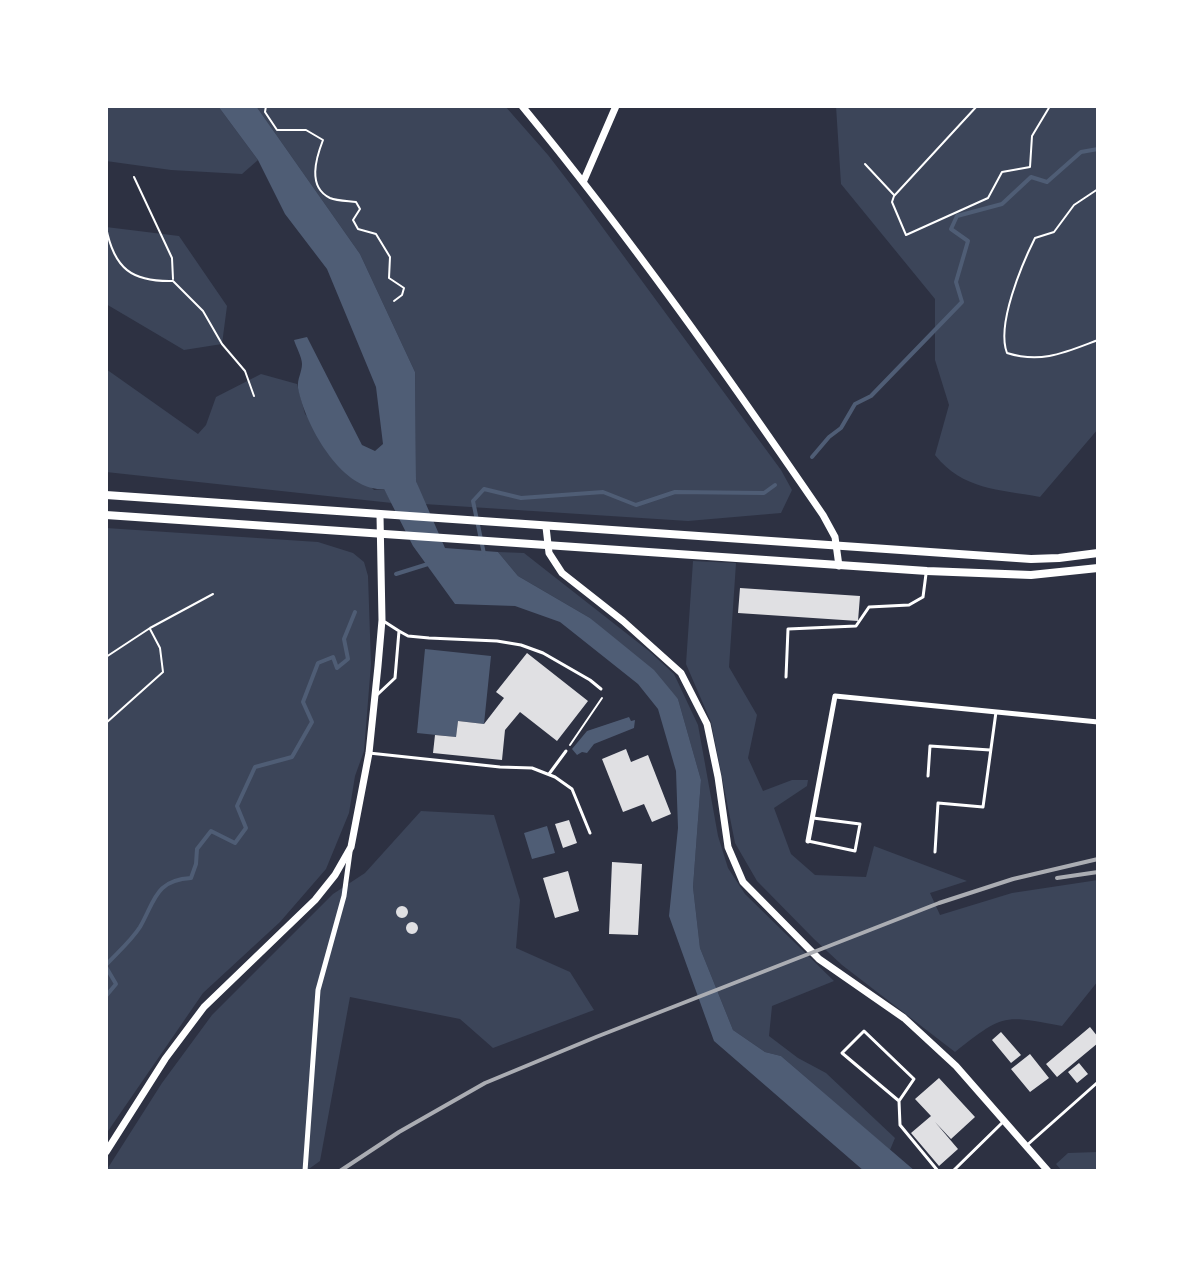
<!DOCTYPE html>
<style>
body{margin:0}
#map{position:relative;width:1204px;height:1277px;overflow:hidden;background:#2d3142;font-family:"IBM Plex Sans",sans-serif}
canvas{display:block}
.frame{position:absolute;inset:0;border:108px solid #fff;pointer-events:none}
</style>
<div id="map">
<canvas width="1204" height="1277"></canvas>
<div class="frame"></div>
</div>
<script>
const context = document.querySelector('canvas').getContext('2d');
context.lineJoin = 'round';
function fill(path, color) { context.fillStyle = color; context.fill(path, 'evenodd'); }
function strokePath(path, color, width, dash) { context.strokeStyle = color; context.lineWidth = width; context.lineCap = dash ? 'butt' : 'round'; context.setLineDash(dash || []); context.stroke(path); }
fill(new Path2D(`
 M 106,106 L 218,106 L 258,160 L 242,174 L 171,170 L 106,161 Z
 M 256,106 L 505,106 L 548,155 L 578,194 L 781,470 L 792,490 L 781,513 L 688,521 L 424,504 L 416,481 L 415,372 L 360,254 Z
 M 836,106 L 1098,106 L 1098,429 L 1040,497 C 998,489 963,490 935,455 L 949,405 L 935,360 L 935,299 L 841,184 Z
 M 106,227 L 179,236 L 227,306 L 222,344 L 184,350 L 106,304 Z
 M 106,369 L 198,434 L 206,425 L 216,397 L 261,374 L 297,384 L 305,414 L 374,490 L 384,489 L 392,503 L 106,472 Z
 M 106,528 L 318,542 L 353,553 L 364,562 L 368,576 L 371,664 L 364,751 L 355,776 L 349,813 L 326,869 L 280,922 L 203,993 L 106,1134 Z
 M 498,552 L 524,553 L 649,651 L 674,674 L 698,725 L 718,836 L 728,868 L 745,894 L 834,981 L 772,1006 L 769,1036 L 798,1058 L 826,1073 L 895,1138 L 890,1150 L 781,1056 L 765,1052 L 733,1030 L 700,948 L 693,887 L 701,780 L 678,699 L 590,618 L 518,576 Z
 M 693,561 L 736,563 L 729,667 L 757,715 L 748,758 L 763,791 L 792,780 L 808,780 L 807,786 L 774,808 L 791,854 L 815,875 L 866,877 L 874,846 L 967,881 L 930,893 L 940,915 L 1012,893 L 1098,880 L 1098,981 L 1062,1026 C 1001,1015 1004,1014 955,1052 L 842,965 L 814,939 L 757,881 L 735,843 L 711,722 L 686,664 Z
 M 421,811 L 494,815 L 520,900 L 516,948 L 570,972 L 594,1010 L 493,1048 L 460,1019 L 350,997 L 320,1161 L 306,1171 L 106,1171 L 162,1083 L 212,1015 L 333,894 L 365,873 Z
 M 1098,1152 L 1098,1171 L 1062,1171 L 1056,1164 L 1068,1153 Z`), '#3c4559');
fill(new Path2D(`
 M 218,106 L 256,106 L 360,254 L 415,372 L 416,481 L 445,548 L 498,552 L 518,576 L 590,618 L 654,670 L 678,699 L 701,780 L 693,887 L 700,948 L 733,1030 L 765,1052 L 781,1056 L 915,1171 L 864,1171 L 714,1041 L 669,916 L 678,828 L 676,771 L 658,709 L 638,684 L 560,622 L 515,606 L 455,604 L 413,546 L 384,489 C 342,492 305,425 298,388 C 297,379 302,372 302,364 C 302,357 296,347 294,340 L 307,337 L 362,445 L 375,451 L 383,444 L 376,387 L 327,269 L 285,214 L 258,160 Z
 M 425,649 L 491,656 L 484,724 L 458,721 L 456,737 L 417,733 Z
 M 629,717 L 631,721 L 635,720 L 634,728 L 594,744 L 587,753 L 582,752 L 577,755 L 572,749 L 587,731 Z
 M 547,826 L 555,853 L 532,859 L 524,833 Z`), '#4f5d75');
strokePath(new Path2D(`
 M 812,457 L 829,437 L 841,428 L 855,404 L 871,396 L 962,302 L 956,282 L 968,241 L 951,229 L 957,216 L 1002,204 L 1031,177 L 1047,182 L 1081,152 L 1098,149
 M 484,554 L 473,501 L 484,489 L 521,498 L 603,492 L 636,505 L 675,492 L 764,493 L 775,485
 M 396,574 L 428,564
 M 106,965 C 117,953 131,941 140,927 C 155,901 155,880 191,878 L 196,864 L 197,849 L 211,831 L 235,843 L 246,828 L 237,806 L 255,767 L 292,757 L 312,722 L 303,702 L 318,663 L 333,657 L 337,668 L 348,659 L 344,639 L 355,612
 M 106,967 L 116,984 L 106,996`), '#4f5d75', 4);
fill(new Path2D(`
 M 740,588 L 860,596 L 858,621 L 738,613 Z
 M 527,653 L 588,701 L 557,741 L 520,712 L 505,730 L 502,760 L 433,753 L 435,735 L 456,737 L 458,721 L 484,724 L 504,698 L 496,692 Z
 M 626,749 L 631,762 L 648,755 L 671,814 L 652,822 L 644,804 L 623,812 L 602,759 Z
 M 569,820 L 577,843 L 563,848 L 555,824 Z
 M 612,862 L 642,864 L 638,935 L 609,934 Z
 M 568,871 L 579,911 L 555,918 L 543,878 Z
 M396 912a6 6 0 1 1 12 0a6 6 0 1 1-12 0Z
 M406 928a6 6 0 1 1 12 0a6 6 0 1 1-12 0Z
 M 1090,1027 L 1098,1037 L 1098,1043 L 1057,1077 L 1046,1064 Z
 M 1001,1032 L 1021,1055 L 1011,1063 L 992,1040 Z
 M 1030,1054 L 1049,1078 L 1030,1092 L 1011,1069 Z
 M 1079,1063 L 1088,1074 L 1077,1083 L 1068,1072 Z
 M 939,1078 L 975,1117 L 951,1139 L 935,1122 L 958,1149 L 939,1166 L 911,1133 L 931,1116 L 915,1099 Z`), '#e0e0e3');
strokePath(new Path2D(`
 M 266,106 L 265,112 L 277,130 L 306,130 L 323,140 C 316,158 307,187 330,198 C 337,201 349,201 356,202 L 360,209 L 353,220 L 358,229 L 376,234 L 390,257 L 389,278 L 404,288 L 402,295 L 394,301
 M 977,106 L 894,196 L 892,202 L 906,235 L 988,198 L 1002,172 L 1030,167 L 1032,136 L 1050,106
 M 865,164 L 894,195
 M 134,177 L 172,258 L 173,279
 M 1098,189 L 1074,205 L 1054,232 L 1035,238 C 1022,264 996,325 1007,353 C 1042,364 1066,352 1098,340
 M 106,227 C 114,269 132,282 173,281 L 203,311 L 222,344 L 245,371 L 254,396
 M 106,657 L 150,628 L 213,594
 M 106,723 L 163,672 L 160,648 L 150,629
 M 570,745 L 602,698`), '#fff', 2);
strokePath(new Path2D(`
 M 399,631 L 408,636 L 429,638 L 497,641 L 521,645 L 543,653 L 590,680 L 601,689
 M 786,677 L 788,629 L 856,626 L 869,607 L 909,605 L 923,597 L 926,574
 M 378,694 L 395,678 L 399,631 L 385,622
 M 369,753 L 500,767 L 532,768 L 555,777 L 572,789 L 590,833
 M 549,774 L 566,751
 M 928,776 L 930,746 L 990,750
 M 808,841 L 855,851 L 860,824 L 813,818
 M 935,852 L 938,803 L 983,807 L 996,712
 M 899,1101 L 842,1053 L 864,1031 L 914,1079 L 899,1101 L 900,1125 L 938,1171
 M 1026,1146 L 1098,1082
 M 953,1171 L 1004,1121`), '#fff', 3);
strokePath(new Path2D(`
 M 808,841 L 835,696 L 1098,722
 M 305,1171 L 318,990 L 344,896 L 350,852`), '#fff', 5);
strokePath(new Path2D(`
 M 522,106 C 630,237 727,375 823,515 L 835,537 L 839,566
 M 584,180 L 616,106
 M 546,527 L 549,553 L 562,573 L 623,621 L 681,673 L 707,724 L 718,777 L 728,847 L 743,882 L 819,959 L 904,1018 L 956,1066 L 1048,1171
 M 106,1152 L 165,1059 L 204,1007 L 315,900 L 335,875 L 351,847 L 369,753 L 378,666 L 382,620 L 380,515`), '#fff', 7);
strokePath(new Path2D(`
 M 106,495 L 1031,559 L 1059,558 L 1098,553
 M 106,515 L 927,571 L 1031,575 L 1098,568`), '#fff', 8);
strokePath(new Path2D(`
 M 1057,878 L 1098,872
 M 340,1171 L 399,1132 L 485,1083 L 596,1037 L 939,903 L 1013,879 L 1098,859`), '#abadb3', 4);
</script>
